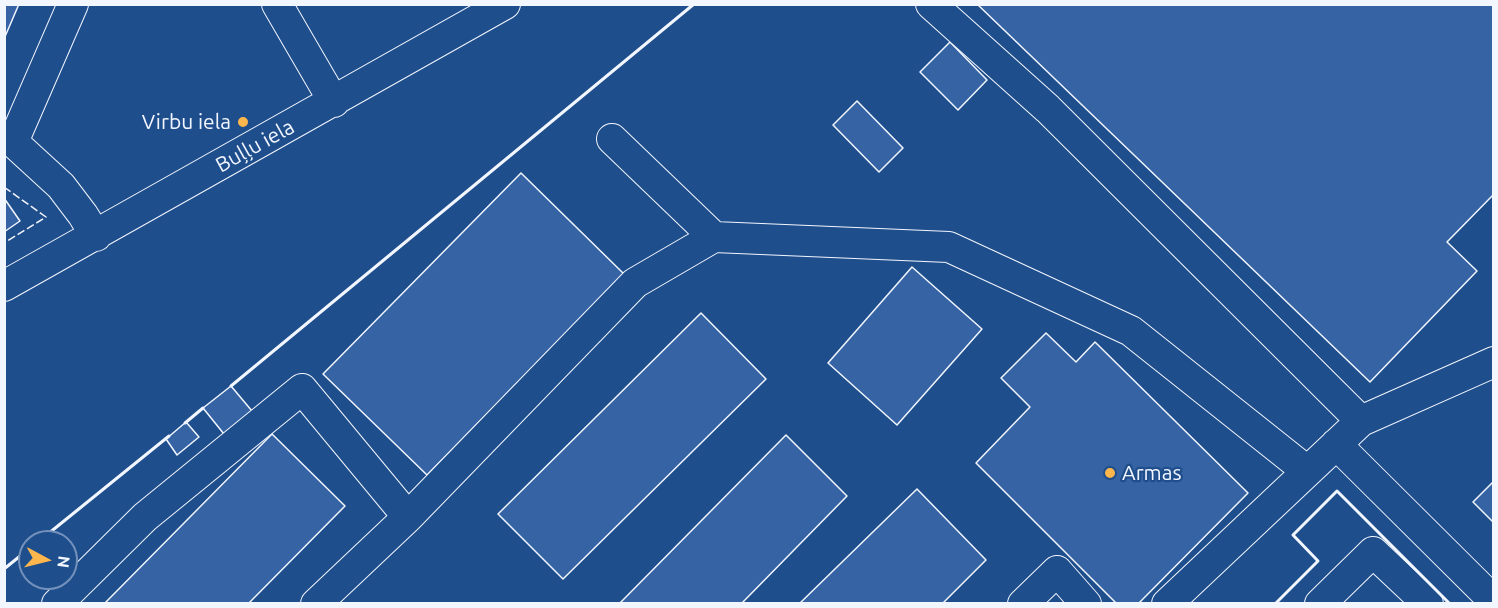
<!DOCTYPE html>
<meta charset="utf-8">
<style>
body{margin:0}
#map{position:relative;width:1498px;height:608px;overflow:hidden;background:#1f4e8c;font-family:Ubuntu,sans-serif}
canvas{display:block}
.frame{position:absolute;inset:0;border:6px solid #f2f6ff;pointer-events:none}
.north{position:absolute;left:18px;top:530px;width:60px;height:60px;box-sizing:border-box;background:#1f4e8c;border:2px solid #7391ba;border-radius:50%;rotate:97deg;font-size:16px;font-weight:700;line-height:24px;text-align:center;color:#f2f6ff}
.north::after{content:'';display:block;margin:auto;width:21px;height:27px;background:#ffb74d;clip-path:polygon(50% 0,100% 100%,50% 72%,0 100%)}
</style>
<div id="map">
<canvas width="1498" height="608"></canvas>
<div class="frame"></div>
<div class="north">N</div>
</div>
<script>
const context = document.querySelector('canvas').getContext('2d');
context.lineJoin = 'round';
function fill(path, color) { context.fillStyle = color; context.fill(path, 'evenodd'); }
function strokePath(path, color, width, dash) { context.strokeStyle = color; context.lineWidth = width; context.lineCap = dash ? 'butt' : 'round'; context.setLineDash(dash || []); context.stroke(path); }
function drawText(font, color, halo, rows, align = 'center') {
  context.font = font + ' Ubuntu,sans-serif'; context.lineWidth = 4.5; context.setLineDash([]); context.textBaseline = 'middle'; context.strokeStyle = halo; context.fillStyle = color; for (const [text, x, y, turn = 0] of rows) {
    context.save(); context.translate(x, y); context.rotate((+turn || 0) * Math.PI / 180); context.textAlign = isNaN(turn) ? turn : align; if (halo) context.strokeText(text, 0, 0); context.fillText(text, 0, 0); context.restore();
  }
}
const building = new Path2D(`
 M 4,4 L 19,4 L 4,39 Z
 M 977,4 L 1494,4 L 1494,194 L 1447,242 L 1477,271 L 1370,382 Z
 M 950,42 L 987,80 L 958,110 L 920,72 Z
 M 857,101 L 903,148 L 879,172 L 833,125 Z
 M 521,173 L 624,274 L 427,475 L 323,374 Z
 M 4,198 L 20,221 L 4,232 Z
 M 912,267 L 982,329 L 897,425 L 828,363 Z
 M 701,313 L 766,379 L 563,579 L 498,514 Z
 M 1046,333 L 1076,362 L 1095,342 L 1248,493 L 1138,604 L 1117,604 L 976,463 L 1030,407 L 1001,378 Z
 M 231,386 L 252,411 L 224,434 L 203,408 Z
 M 186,422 L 199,437 L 177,455 L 166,439 Z
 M 272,434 L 345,506 L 248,604 L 104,604 Z
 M 786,435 L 847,496 L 741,604 L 619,604 Z
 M 1494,481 L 1494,523 L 1473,502 Z
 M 917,489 L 986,560 L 942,604 L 799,604 Z`);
fill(building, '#3563a3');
strokePath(building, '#f2f6ff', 1.5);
const minor = new Path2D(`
 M 277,4 L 334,102
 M 931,4 L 1048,109 L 1361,421 L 1167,604
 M 4,137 L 13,142 L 61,186 L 83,215 L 96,236
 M 612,139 L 714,237
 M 13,142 L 73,4
 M 4,286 L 505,4
 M 1361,421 L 1494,362
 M 1336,444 L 1494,601
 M 57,604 L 145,517 L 302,389 L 408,517
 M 316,604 L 408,517 L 635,283 L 714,237 L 949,247 L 1131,331 L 1307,471
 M 1023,604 L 1057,571 L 1086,604
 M 1320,604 L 1373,552 L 1428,604`);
strokePath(minor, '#f2f6ff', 32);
strokePath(minor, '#1f4e8c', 30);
strokePath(new Path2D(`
 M 4,187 L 46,217 L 4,243`), '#f2f6ff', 1.5, [8, 3]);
strokePath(new Path2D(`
 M 231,386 L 694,4
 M 185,423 L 203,408
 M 38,542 L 169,436
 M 4,569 L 30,548
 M 1275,604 L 1318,561 L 1293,535 L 1337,491 L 1450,604`), '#f2f6ff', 3);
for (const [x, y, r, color] of [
 [243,122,6,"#ffb74d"],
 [1110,473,6,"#ffb74d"]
]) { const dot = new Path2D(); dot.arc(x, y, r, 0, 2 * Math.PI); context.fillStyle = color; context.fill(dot); strokePath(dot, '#1f4e8c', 2); }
drawText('21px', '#f2f6ff', '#1f4e8c', [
 ["Virbu iela",231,122],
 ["Armas",1122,473,"left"]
], 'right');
drawText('21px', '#f2f6ff', '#1f4e8c', [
 ["Buļļu iela",255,146,-29]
]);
</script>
